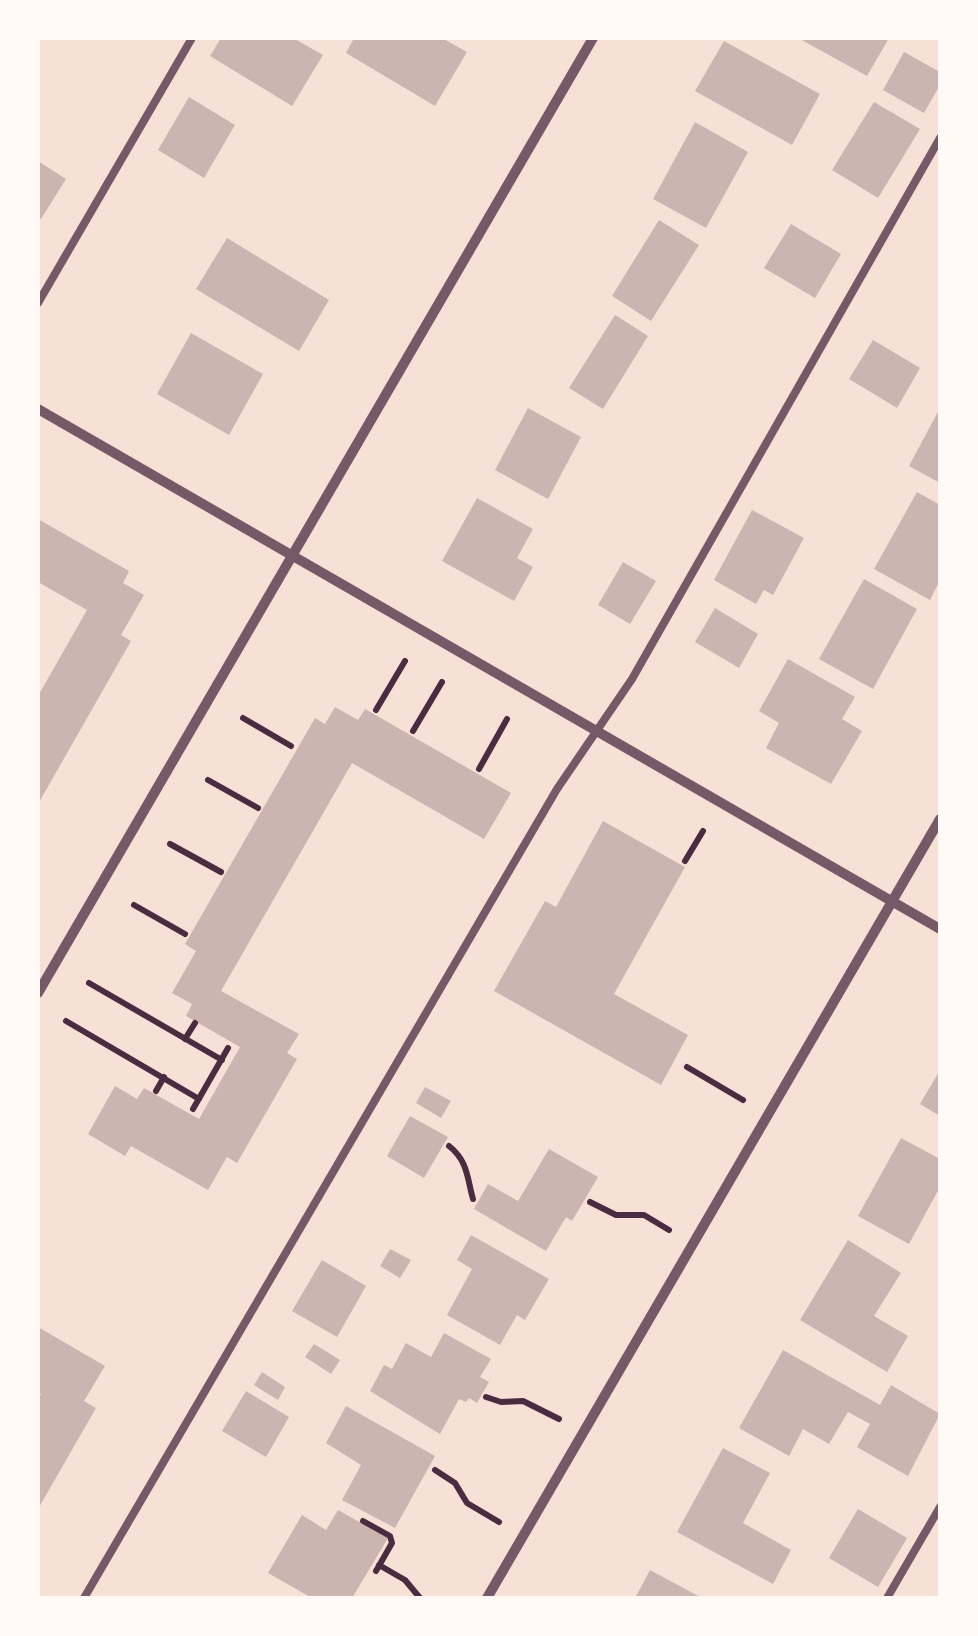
<!DOCTYPE html>
<style>
body{margin:0}
#map{position:relative;width:978px;height:1636px;overflow:hidden;background:#f7e1d7;font-family:"Fira Sans",sans-serif}
canvas{display:block}
.frame{position:absolute;inset:0;border:40px solid #fffaf5;pointer-events:none}
</style>
<div id="map">
<canvas width="978" height="1636"></canvas>
<div class="frame"></div>
</div>
<script>
const context = document.querySelector('canvas').getContext('2d');
context.lineJoin = 'round';
function fill(path, color) { context.fillStyle = color; context.fill(path, 'evenodd'); }
function strokePath(path, color, width, dash) { context.strokeStyle = color; context.lineWidth = width; context.lineCap = dash ? 'butt' : 'round'; context.setLineDash(dash || []); context.stroke(path); }
fill(new Path2D(`
 M 221,38 L 293,38 L 323,55 L 292,106 L 210,56 Z
 M 354,38 L 442,38 L 467,52 L 435,106 L 346,53 Z
 M 798,38 L 889,38 L 867,76 Z
 M 724,41 L 820,94 L 792,145 L 695,91 Z
 M 904,52 L 940,72 L 940,85 L 924,113 L 883,90 Z
 M 189,97 L 235,125 L 204,178 L 158,150 Z
 M 874,102 L 920,129 L 878,198 L 832,170 Z
 M 695,122 L 748,152 L 706,228 L 653,199 Z
 M 38,161 L 66,179 L 41,219 L 38,217 Z
 M 659,220 L 699,245 L 651,321 L 612,296 Z
 M 791,224 L 841,254 L 815,298 L 764,268 Z
 M 227,238 L 329,300 L 299,351 L 196,289 Z
 M 615,315 L 648,336 L 603,409 L 569,388 Z
 M 191,333 L 263,374 L 229,435 L 157,394 Z
 M 873,340 L 920,368 L 897,408 L 849,379 Z
 M 528,408 L 581,437 L 548,499 L 495,470 Z
 M 940,408 L 940,483 L 909,466 Z
 M 917,492 L 940,505 L 940,580 L 930,600 L 874,569 Z
 M 477,498 L 533,529 L 517,558 L 533,567 L 514,601 L 442,561 Z
 M 752,510 L 804,538 L 773,595 L 764,590 L 756,604 L 714,580 Z
 M 38,519 L 129,571 L 123,583 L 144,595 L 121,635 L 131,641 L 38,804 L 38,696 L 87,610 L 38,582 Z
 M 623,562 L 656,581 L 630,624 L 598,605 Z
 M 864,579 L 917,609 L 873,689 L 819,659 Z
 M 715,608 L 758,634 L 739,668 L 695,642 Z
 M 788,659 L 855,697 L 842,719 L 862,731 L 831,784 L 766,748 L 779,723 L 759,711 Z
 M 335,707 L 358,720 L 365,709 L 511,793 L 484,839 L 352,763 L 221,991 L 299,1034 L 287,1053 L 297,1059 L 237,1163 L 227,1157 L 208,1190 L 131,1146 L 125,1156 L 88,1134 L 115,1086 L 137,1099 L 144,1088 L 199,1119 L 240,1047 L 186,1016 L 192,1004 L 172,993 L 196,951 L 185,944 L 315,718 L 325,724 Z
 M 603,821 L 685,867 L 614,994 L 688,1035 L 661,1085 L 494,991 L 545,901 L 556,907 Z
 M 940,1070 L 940,1116 L 920,1104 Z
 M 425,1087 L 451,1101 L 441,1118 L 416,1103 Z
 M 410,1116 L 448,1137 L 424,1178 L 387,1156 Z
 M 901,1138 L 940,1159 L 940,1187 L 909,1244 L 858,1216 Z
 M 549,1149 L 598,1177 L 572,1221 L 566,1217 L 546,1251 L 474,1209 L 488,1184 L 518,1201 Z
 M 471,1235 L 549,1279 L 525,1320 L 517,1315 L 500,1345 L 447,1315 L 472,1269 L 457,1260 Z
 M 848,1240 L 901,1273 L 874,1316 L 908,1336 L 887,1372 L 800,1320 Z
 M 390,1249 L 411,1260 L 400,1278 L 380,1266 Z
 M 322,1260 L 366,1286 L 337,1337 L 292,1311 Z
 M 38,1327 L 105,1366 L 84,1401 L 96,1408 L 38,1509 L 38,1400 L 41,1394 L 38,1392 Z
 M 444,1333 L 491,1359 L 480,1377 L 489,1382 L 477,1403 L 469,1398 L 466,1402 L 459,1399 L 440,1434 L 370,1391 L 384,1365 L 392,1369 L 406,1343 L 431,1357 Z
 M 314,1344 L 340,1360 L 331,1374 L 305,1357 Z
 M 783,1350 L 880,1405 L 891,1385 L 940,1414 L 908,1476 L 857,1447 L 870,1424 L 848,1412 L 829,1444 L 803,1429 L 789,1456 L 739,1428 Z
 M 262,1372 L 285,1387 L 278,1400 L 254,1385 Z
 M 246,1391 L 289,1417 L 266,1457 L 222,1431 Z
 M 346,1406 L 435,1456 L 395,1528 L 342,1500 L 361,1465 L 326,1443 Z
 M 723,1448 L 770,1473 L 743,1523 L 791,1550 L 773,1584 L 677,1532 Z
 M 858,1509 L 907,1538 L 878,1587 L 829,1558 Z
 M 338,1510 L 388,1538 L 352,1598 L 312,1598 L 268,1573 L 302,1515 L 326,1530 Z
 M 650,1570 L 702,1598 L 635,1598 Z`), '#ccb4b1');
strokePath(new Path2D(`
 M 376,710 L 405,661
 M 243,718 L 291,746
 M 413,731 L 442,682
 M 479,769 L 507,719
 M 208,780 L 258,808
 M 170,844 L 221,872
 M 685,861 L 703,831
 M 134,905 L 185,934
 M 89,983 L 222,1060
 M 66,1021 L 199,1099
 M 185,1039 L 195,1023
 M 687,1067 L 743,1100
 M 156,1091 L 164,1077
 M 193,1109 L 228,1048
 M 449,1146 C 468,1161 467,1178 473,1199
 M 590,1202 L 616,1215 L 644,1215 L 669,1230
 M 486,1397 L 501,1402 L 523,1401 L 559,1419
 M 435,1470 L 455,1483 L 467,1503 L 499,1522
 M 363,1521 L 390,1536 L 392,1543 L 376,1571
 M 379,1565 L 405,1580 L 420,1598`), '#4a2c40', 6);
strokePath(new Path2D(`
 M 38,303 L 192,38
 M 84,1598 L 557,789 L 632,679 L 940,138
 M 887,1598 L 940,1507`), '#755966', 8);
strokePath(new Path2D(`
 M 38,409 L 940,929
 M 38,993 L 593,38
 M 487,1598 L 940,819`), '#755966', 10);
</script>
